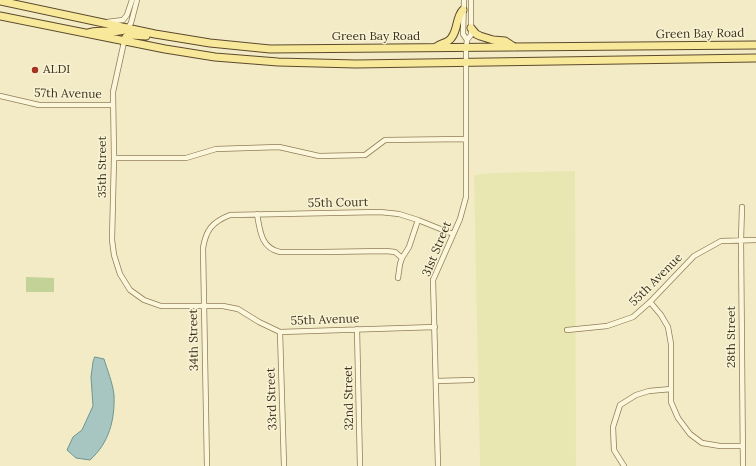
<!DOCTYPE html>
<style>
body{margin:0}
canvas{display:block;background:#f2ebc5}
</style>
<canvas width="756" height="466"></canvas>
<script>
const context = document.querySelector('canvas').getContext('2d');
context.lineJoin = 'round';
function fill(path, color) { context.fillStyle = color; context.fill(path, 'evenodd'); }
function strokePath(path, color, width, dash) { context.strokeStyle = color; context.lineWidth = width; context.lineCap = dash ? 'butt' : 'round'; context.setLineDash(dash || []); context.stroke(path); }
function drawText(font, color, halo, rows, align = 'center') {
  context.font = font + ' Lora,serif'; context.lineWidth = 3; context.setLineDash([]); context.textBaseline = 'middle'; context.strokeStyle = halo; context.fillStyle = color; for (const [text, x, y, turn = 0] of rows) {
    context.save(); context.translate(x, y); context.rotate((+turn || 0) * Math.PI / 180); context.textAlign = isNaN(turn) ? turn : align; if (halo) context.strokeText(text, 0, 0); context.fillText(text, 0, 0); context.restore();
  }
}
fill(new Path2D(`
 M 575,171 L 576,466 L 480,466 L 474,175 L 494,173 Z`), '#e9e7b1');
fill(new Path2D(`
 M 26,277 L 54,278 L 54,292 L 26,292 Z`), '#c3d297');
const water = new Path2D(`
 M 95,357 L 104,359 C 107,369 113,384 114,395 C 115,420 109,443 90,460 L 76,458 L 67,450 L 73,437 L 82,430 L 93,406 L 91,377 L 93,362 Z`);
fill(water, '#a7c5c1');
strokePath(water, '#6c9590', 1);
const street = new Path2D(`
 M 464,0 L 463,34 L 467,40
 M 107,22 L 123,20 L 127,15 L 132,0
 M 127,29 L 131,23 L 137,0
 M 124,42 L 113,92 L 114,158 L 112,240 L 114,255 L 120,274 L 130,290 L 144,300 L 161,306 L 223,306 L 238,309 L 259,322 L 280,332 L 435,327
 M 0,96 L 39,105 L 113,105
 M 114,158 L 186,158 L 216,149 L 279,147 L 319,156 L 365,155 L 385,140 L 466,139
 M 742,207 L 741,240 L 743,466
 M 257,214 C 260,231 261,248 280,252 L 322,252 L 386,251 L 395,252 L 402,258
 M 398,278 L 400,264 L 402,258 L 409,247 L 418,220
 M 650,302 L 661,315 L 668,327 L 671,344 L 671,402 L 678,418 L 690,434 L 702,443 L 720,446 L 743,446
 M 357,329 L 360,466
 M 567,330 L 607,326 L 633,317 L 650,302 L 694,256 L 721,241 L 756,240
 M 280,332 L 284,466
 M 436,381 L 472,380
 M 207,466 L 203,248 C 206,230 212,222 230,215 L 380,212 L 399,214 L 418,220 L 453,234
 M 438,466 L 433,280 L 460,219 L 466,197 L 466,48 L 467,40 L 471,35 L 471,0
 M 624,466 L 614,450 L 613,427 L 620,405 L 636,395 L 649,391 L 671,389`);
const primary = new Path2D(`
 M 0,1 L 155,34 L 210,43 L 270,49 L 756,45
 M 0,16 L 165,49 L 215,57 L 278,62 L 356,64 L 756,58
 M 471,28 L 476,34 L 480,36 L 493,40 L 505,41 L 514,47
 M 88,33 C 101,28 114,35 127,29
 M 124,42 L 126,37 L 131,35 L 146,36
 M 436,47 C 441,43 449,43 452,37 C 458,29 456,17 463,10`);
strokePath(street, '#907d59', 6);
strokePath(primary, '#5d4a2d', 9);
strokePath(street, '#fcf6da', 4.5);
strokePath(primary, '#f8e89a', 7);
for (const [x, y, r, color] of [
 [35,70,4,"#a53323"]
]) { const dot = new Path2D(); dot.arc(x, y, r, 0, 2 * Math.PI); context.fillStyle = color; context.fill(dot); strokePath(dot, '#f9f3d5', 1.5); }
drawText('12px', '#3e321e', '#f9f3d5', [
 ["Green Bay Road",700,34,-1],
 ["Green Bay Road",376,37],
 ["57th Avenue",68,94,1],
 ["35th Street",103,167,-90],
 ["55th Court",338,203,-1],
 ["31st Street",437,249,-68],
 ["55th Avenue",656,280,-45],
 ["55th Avenue",325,320,-2],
 ["28th Street",732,337,-90],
 ["34th Street",194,340,-91],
 ["32nd Street",349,398,-91],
 ["33rd Street",272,399,-92]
]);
drawText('12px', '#3e321e', '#f9f3d5', [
 ["ALDI",43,70]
], 'left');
</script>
